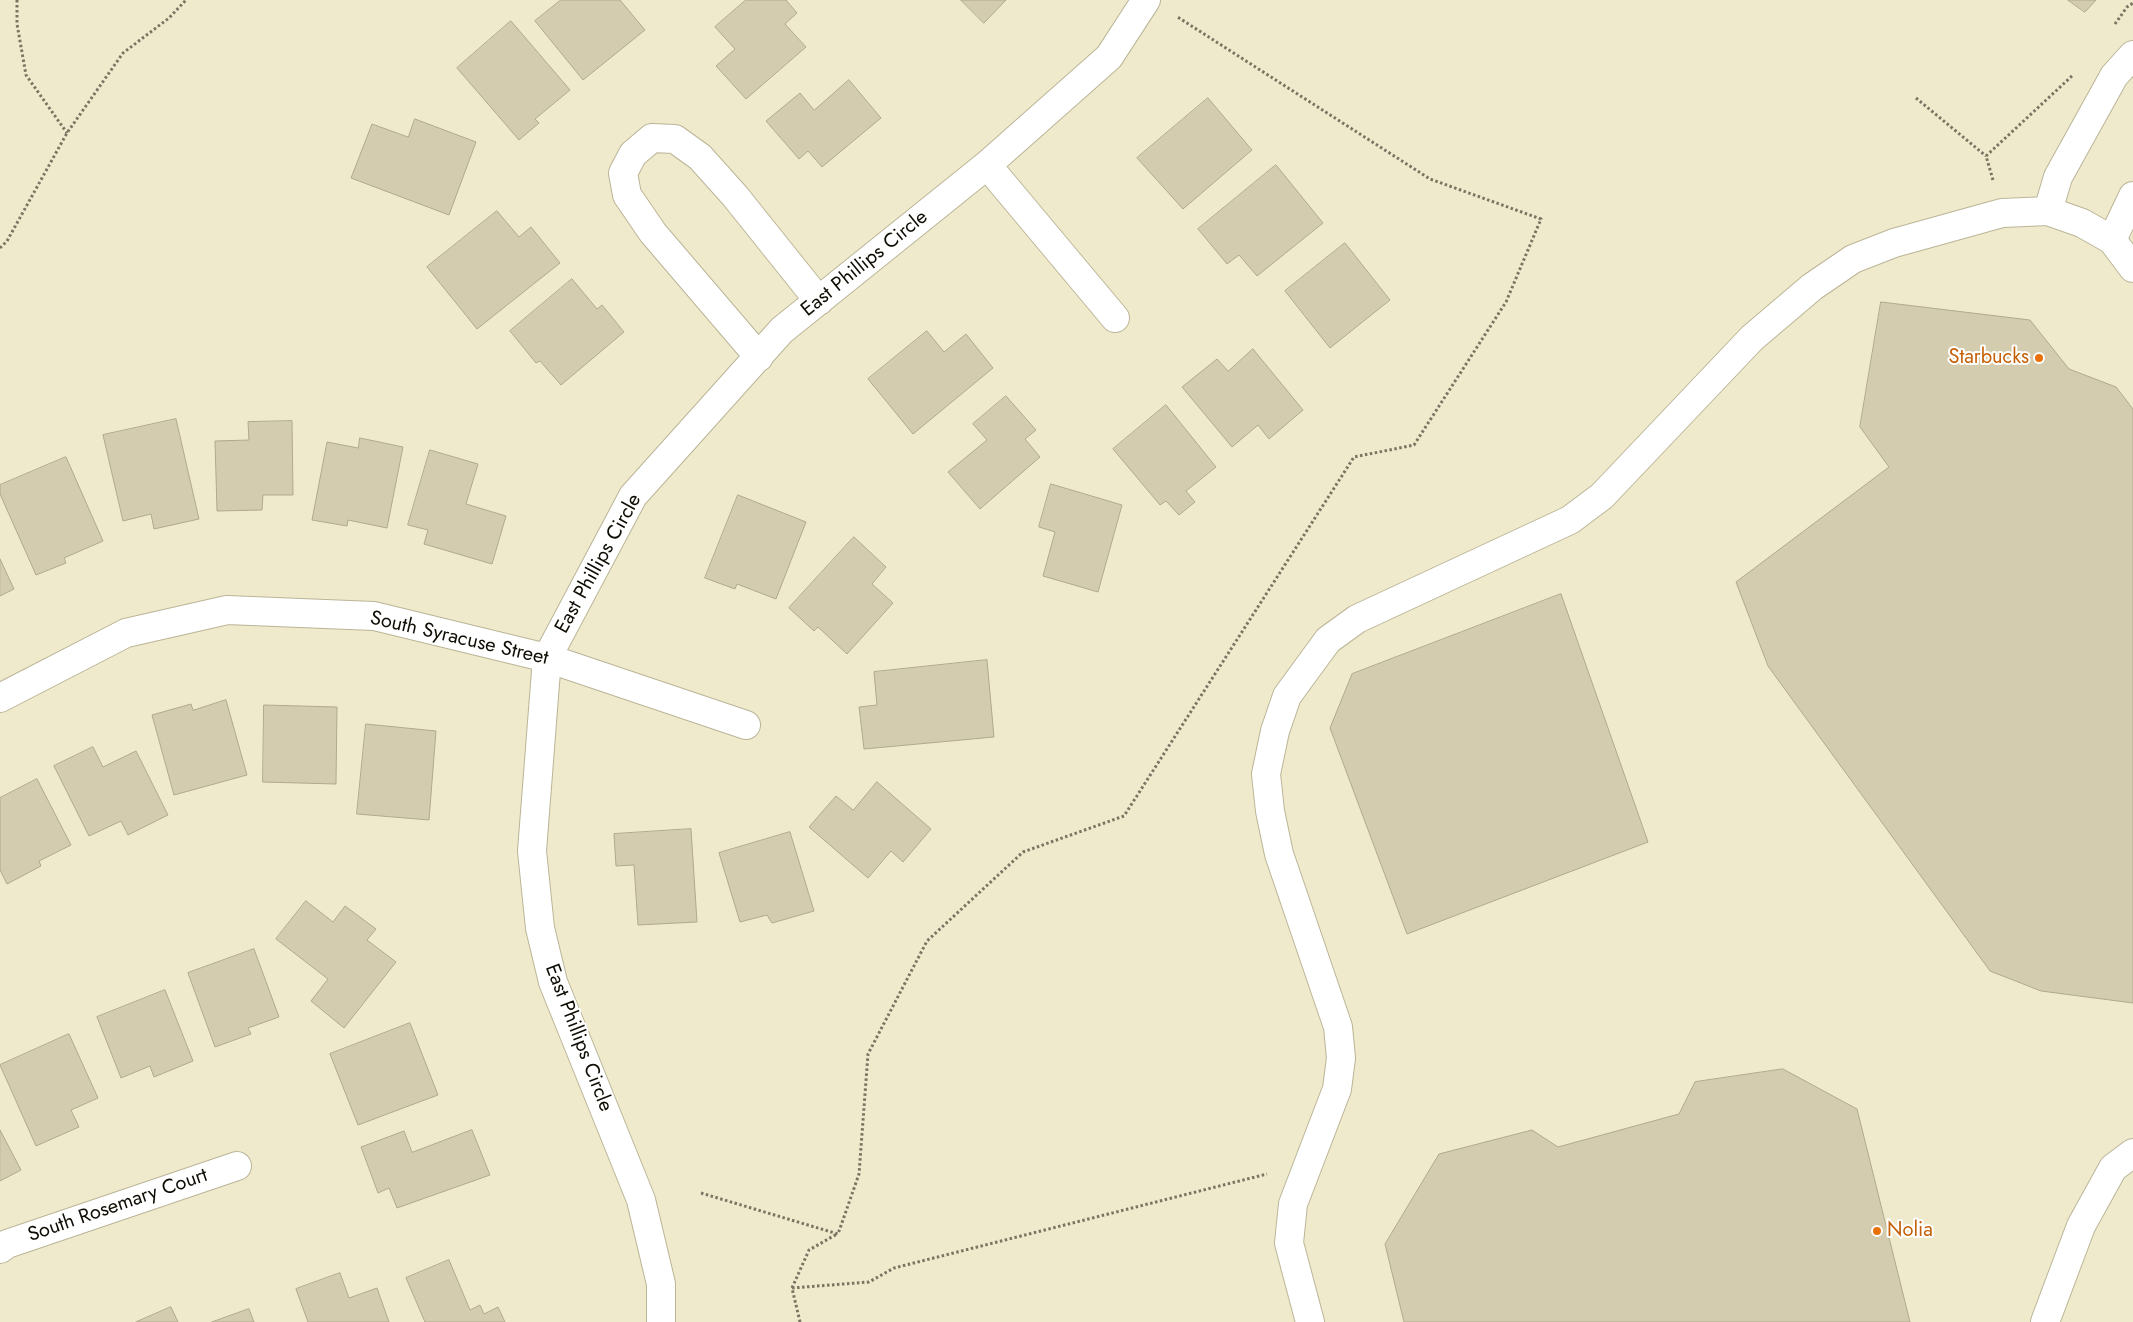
<!DOCTYPE html>
<style>
body{margin:0}
canvas{display:block;background:#f0eacc}
</style>
<canvas width="2133" height="1322"></canvas>
<script>
const context = document.querySelector('canvas').getContext('2d');
context.lineJoin = 'round';
function fill(path, color) { context.fillStyle = color; context.fill(path, 'evenodd'); }
function strokePath(path, color, width, dash) { context.strokeStyle = color; context.lineWidth = width; context.lineCap = dash ? 'butt' : 'round'; context.setLineDash(dash || []); context.stroke(path); }
function drawText(font, color, halo, rows, align = 'center') {
  context.font = font + ' Jost,sans-serif'; context.lineWidth = 4; context.setLineDash([]); context.textBaseline = 'middle'; context.strokeStyle = halo; context.fillStyle = color; for (const [text, x, y, turn = 0] of rows) {
    context.save(); context.translate(x, y); context.rotate((+turn || 0) * Math.PI / 180); context.textAlign = isNaN(turn) ? turn : align; if (halo) context.strokeText(text, 0, 0); context.fillText(text, 0, 0); context.restore();
  }
}
const building = new Path2D(`
 M 561,0 L 620,0 L 645,30 L 583,80 L 535,21 Z
 M 746,0 L 786,0 L 797,13 L 785,24 L 806,47 L 746,99 L 716,66 L 735,49 L 715,27 Z
 M 961,0 L 1006,0 L 984,23 Z
 M 2068,0 L 2096,0 L 2085,12 Z
 M 511,21 L 570,90 L 535,119 L 539,123 L 519,140 L 457,68 Z
 M 849,80 L 881,118 L 822,167 L 808,151 L 799,159 L 766,121 L 800,93 L 814,110 Z
 M 1208,98 L 1252,150 L 1183,209 L 1137,158 Z
 M 415,119 L 476,142 L 449,215 L 351,178 L 372,124 L 408,137 Z
 M 1276,165 L 1323,223 L 1257,276 L 1239,255 L 1227,264 L 1198,229 Z
 M 497,211 L 519,237 L 531,227 L 560,263 L 477,329 L 427,267 Z
 M 1345,243 L 1390,300 L 1330,348 L 1285,291 Z
 M 572,279 L 597,309 L 602,305 L 624,332 L 561,385 L 540,361 L 536,363 L 510,331 Z
 M 1881,302 L 2030,320 L 2069,369 L 2116,387 L 2133,409 L 2133,1003 L 2041,991 L 1990,971 L 1768,666 L 1736,582 L 1889,467 L 1860,427 Z
 M 927,331 L 944,352 L 966,334 L 993,368 L 913,434 L 868,379 Z
 M 1253,349 L 1303,410 L 1269,439 L 1258,425 L 1232,447 L 1182,387 L 1217,359 L 1228,371 Z
 M 1006,396 L 1036,430 L 1025,439 L 1040,457 L 980,509 L 948,472 L 987,440 L 973,424 Z
 M 1166,405 L 1216,467 L 1186,491 L 1195,502 L 1179,515 L 1166,501 L 1160,505 L 1113,449 Z
 M 176,419 L 199,519 L 154,529 L 151,514 L 123,521 L 103,435 Z
 M 292,421 L 293,495 L 263,495 L 262,510 L 217,511 L 215,441 L 249,440 L 248,422 Z
 M 360,438 L 403,447 L 387,528 L 348,520 L 347,526 L 312,520 L 327,442 L 358,448 Z
 M 430,450 L 478,464 L 466,504 L 506,516 L 492,564 L 424,544 L 428,530 L 408,525 Z
 M 66,457 L 103,541 L 64,558 L 66,563 L 36,575 L 0,494 L 0,485 Z
 M 1051,484 L 1122,505 L 1098,592 L 1043,576 L 1055,532 L 1039,527 Z
 M 738,495 L 806,522 L 776,599 L 737,584 L 735,589 L 705,578 Z
 M 854,537 L 886,567 L 872,584 L 893,603 L 847,654 L 818,627 L 814,631 L 789,608 Z
 M 0,559 L 14,589 L 0,596 Z
 M 1561,594 L 1648,842 L 1407,934 L 1330,728 L 1352,674 Z
 M 987,660 L 994,737 L 864,749 L 859,707 L 877,705 L 874,672 Z
 M 226,700 L 247,775 L 174,795 L 152,715 L 191,704 L 193,710 Z
 M 264,705 L 337,707 L 336,784 L 263,782 Z
 M 366,724 L 436,731 L 429,820 L 357,814 Z
 M 93,747 L 103,767 L 136,751 L 168,815 L 128,835 L 121,821 L 89,836 L 54,766 Z
 M 37,779 L 71,845 L 39,861 L 41,866 L 7,884 L 0,870 L 0,798 Z
 M 877,782 L 931,829 L 903,862 L 891,851 L 868,878 L 809,827 L 836,796 L 853,810 Z
 M 691,829 L 697,922 L 638,925 L 634,865 L 616,866 L 614,834 Z
 M 790,832 L 814,911 L 772,923 L 767,915 L 740,922 L 719,853 Z
 M 306,901 L 333,922 L 345,906 L 376,929 L 367,940 L 396,962 L 344,1028 L 311,1001 L 328,979 L 276,939 Z
 M 254,949 L 279,1017 L 248,1028 L 251,1034 L 215,1047 L 188,973 Z
 M 165,990 L 193,1061 L 154,1077 L 150,1066 L 121,1078 L 97,1017 Z
 M 410,1023 L 438,1095 L 358,1125 L 330,1054 Z
 M 69,1034 L 98,1098 L 71,1110 L 79,1127 L 36,1146 L 0,1065 Z
 M 1783,1069 L 1857,1109 L 1910,1322 L 1404,1322 L 1385,1244 L 1439,1154 L 1532,1130 L 1558,1147 L 1679,1114 L 1695,1082 Z
 M 0,1130 L 21,1170 L 0,1181 Z
 M 472,1130 L 490,1175 L 397,1208 L 389,1188 L 378,1193 L 361,1147 L 404,1131 L 412,1152 Z
 M 449,1260 L 470,1310 L 480,1305 L 484,1314 L 498,1307 L 505,1322 L 425,1322 L 406,1278 Z
 M 340,1273 L 349,1298 L 377,1288 L 389,1322 L 308,1322 L 296,1289 Z
 M 171,1307 L 178,1322 L 136,1322 Z
 M 249,1309 L 254,1322 L 212,1322 Z`);
fill(building, '#d3ccaf');
strokePath(building, '#b0aa8d', 1);
const minor = new Path2D(`
 M 987,165 L 1115,318
 M 2048,211 L 2058,177 L 2114,76 L 2133,55
 M 2112,240 L 2133,196
 M 759,357 L 653,233 L 627,195 L 623,173 L 633,154 L 652,138 L 675,139 L 700,157 L 735,196 L 819,301
 M 0,698 L 126,633 L 227,610 L 374,616 L 547,658 L 746,725
 M 0,1249 L 7,1244 L 237,1166
 M 661,1322 L 661,1284 L 641,1200 L 553,982 L 540,928 L 532,851 L 547,658 L 633,496 L 782,330 L 987,165 L 1109,57 L 1146,0
 M 1310,1322 L 1289,1243 L 1293,1204 L 1337,1089 L 1341,1058 L 1338,1027 L 1279,854 L 1270,811 L 1266,774 L 1275,731 L 1287,696 L 1328,640 L 1357,619 L 1570,520 L 1602,496 L 1752,338 L 1812,287 L 1853,259 L 1894,243 L 2002,213 L 2048,211 L 2082,223 L 2112,240 L 2133,268
 M 2045,1322 L 2081,1226 L 2113,1168 L 2133,1153`);
strokePath(minor, '#bbb598', 30);
strokePath(new Path2D(`
 M 17,0 L 17,24 L 26,75 L 67,133
 M 2115,24 L 2127,7 L 2133,3
 M 1916,98 L 1986,156
 M 1993,180 L 1986,156 L 2073,75
 M 0,248 L 7,241 L 67,133 L 123,53 L 169,18 L 186,0
 M 701,1193 L 838,1234 L 859,1174 L 868,1054 L 927,941 L 1023,852 L 1124,816 L 1354,457 L 1414,445 L 1506,302 L 1541,219 L 1430,179 L 1176,16
 M 792,1288 L 809,1250 L 837,1234
 M 800,1322 L 792,1288 L 869,1282 L 894,1268 L 1267,1174`), '#797562', 3, [2.5, 2.5]);
strokePath(minor, '#fff', 28);
for (const [x, y, r, color] of [
 [2039,358,5,"#e8710a"],
 [1877,1231,5,"#e8710a"]
]) { const dot = new Path2D(); dot.arc(x, y, r, 0, 2 * Math.PI); context.fillStyle = color; context.fill(dot); strokePath(dot, '#fff', 2); }
drawText('20px', '#0e0c03', '#fff', [
 ["East Phillips Circle",865,264,-39],
 ["East Phillips Circle",599,564,-61],
 ["South Syracuse Street",459,639,13],
 ["East Phillips Circle",578,1038,69],
 ["South Rosemary Court",118,1206,-19]
]);
drawText('20px', '#c56008', '#fff', [
 ["Starbucks",2029,358],
 ["Nolia",1887,1231,"left"]
], 'right');
</script>
